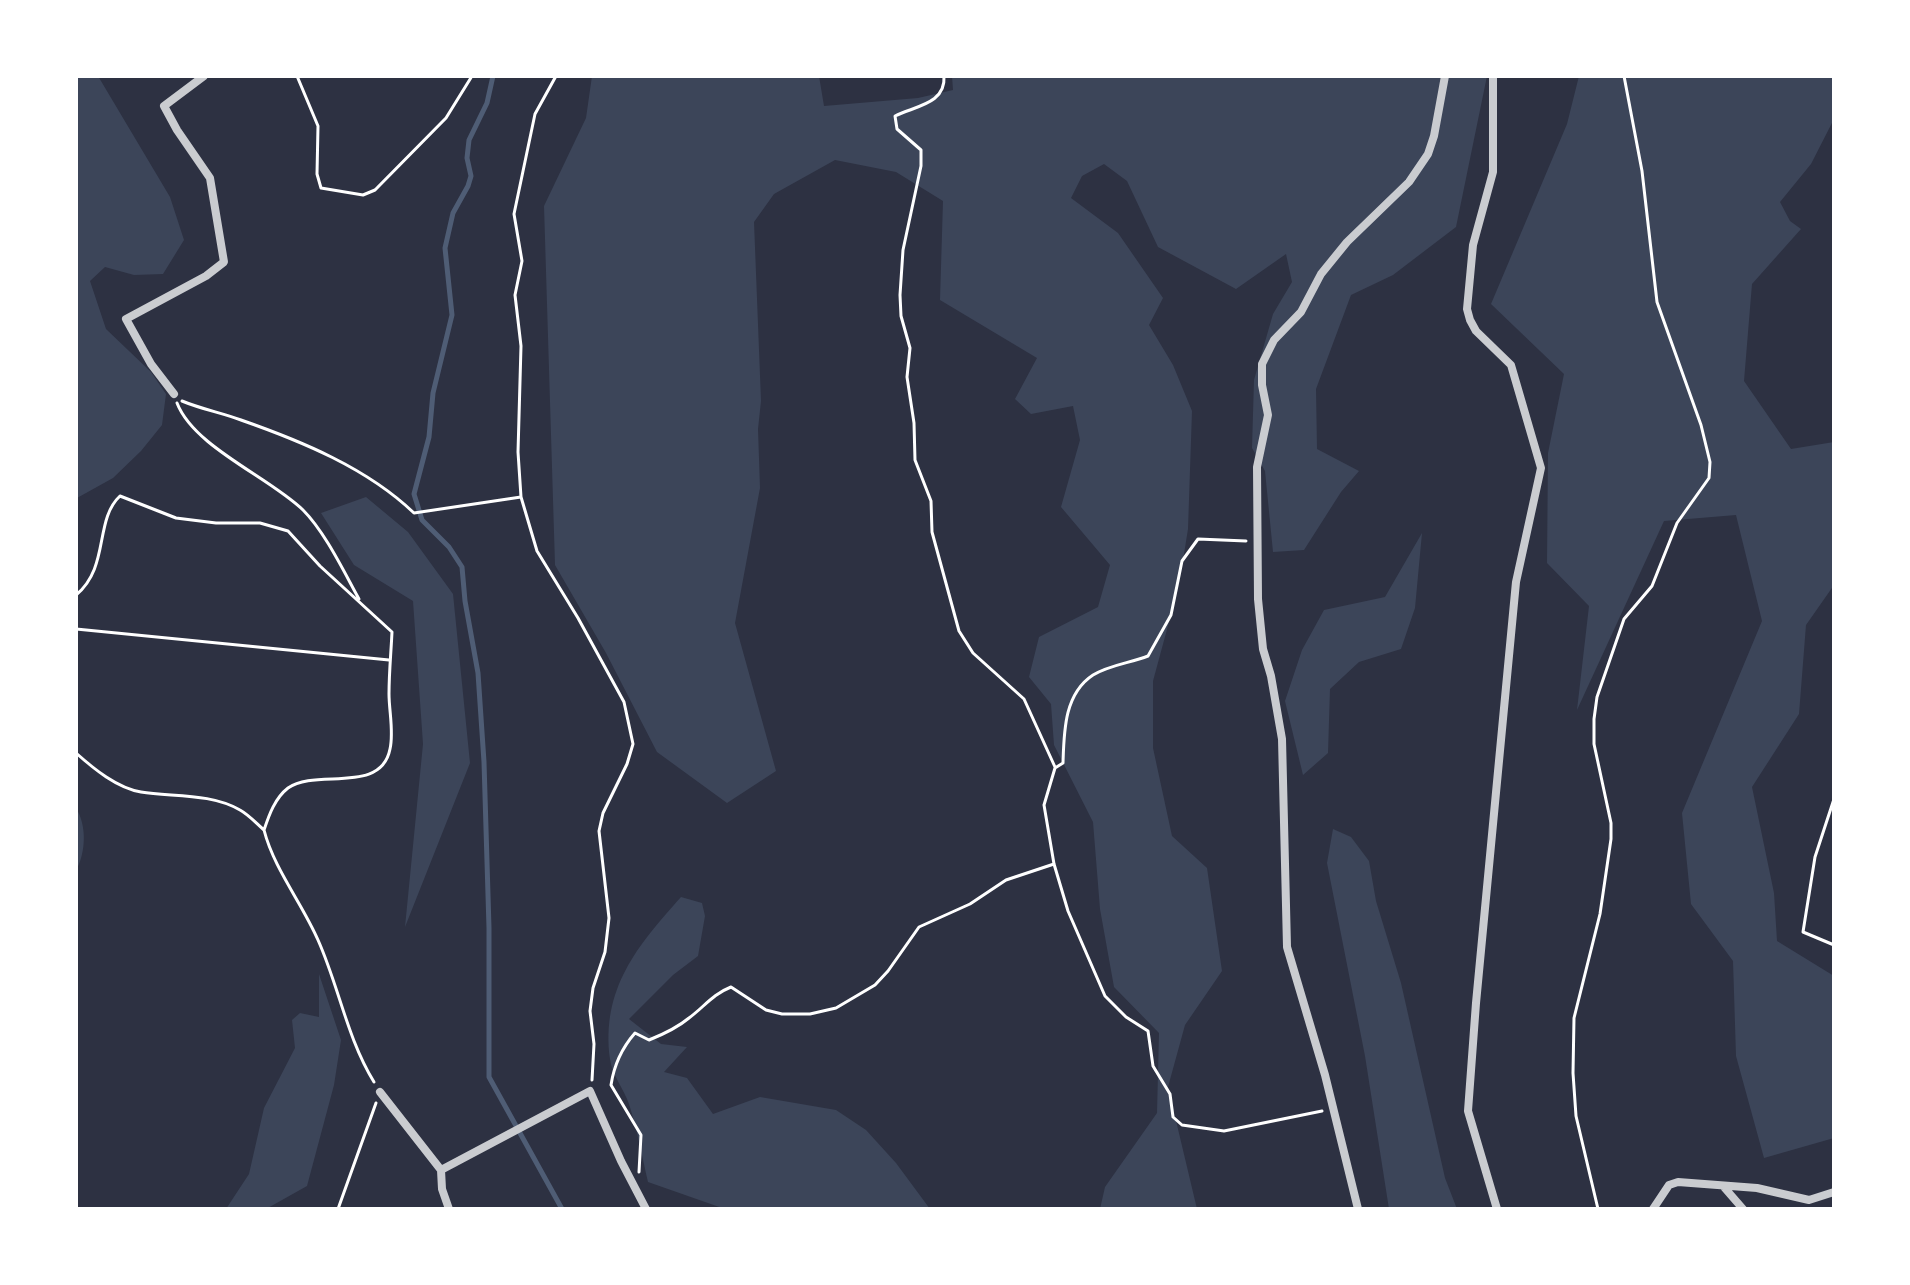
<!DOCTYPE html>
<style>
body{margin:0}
#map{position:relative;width:1910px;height:1285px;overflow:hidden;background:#2d3142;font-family:Signika,sans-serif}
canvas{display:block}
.frame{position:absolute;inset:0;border:78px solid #fff;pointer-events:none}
</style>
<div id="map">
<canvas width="1910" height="1285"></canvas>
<div class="frame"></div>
</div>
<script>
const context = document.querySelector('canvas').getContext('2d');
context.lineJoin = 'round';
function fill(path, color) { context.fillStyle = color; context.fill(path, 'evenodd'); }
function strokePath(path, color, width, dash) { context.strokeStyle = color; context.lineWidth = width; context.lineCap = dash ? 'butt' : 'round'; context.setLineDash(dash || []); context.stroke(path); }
fill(new Path2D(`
 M 76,76 L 98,76 L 170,197 L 184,240 L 163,274 L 134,275 L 105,267 L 90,281 L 106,329 L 151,372 L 166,394 L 162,425 L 141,451 L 113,478 L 77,498 Z
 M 592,76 L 819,76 L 824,106 L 918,98 L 953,90 L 952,76 L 1487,76 L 1456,227 L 1393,275 L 1351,295 L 1316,389 L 1317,449 L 1359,471 L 1341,492 L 1304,550 L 1273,552 L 1265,471 L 1252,448 L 1254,380 L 1273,314 L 1292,282 L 1286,254 L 1236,289 L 1158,247 L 1127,181 L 1104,164 L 1082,176 L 1071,198 L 1118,233 L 1163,298 L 1149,325 L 1173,365 L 1192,411 L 1188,529 L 1179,585 L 1153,681 L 1153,748 L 1172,836 L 1207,868 L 1222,971 L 1185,1025 L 1168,1087 L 1197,1209 L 1100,1209 L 1105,1187 L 1157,1113 L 1159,1033 L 1114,987 L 1100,909 L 1093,822 L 1054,745 L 1051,704 L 1029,677 L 1039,637 L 1098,607 L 1110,565 L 1061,507 L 1080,440 L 1073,406 L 1031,414 L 1015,399 L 1037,358 L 940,300 L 943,201 L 896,172 L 835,160 L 774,194 L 754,222 L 761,401 L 758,429 L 760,488 L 735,623 L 776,771 L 727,803 L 657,752 L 606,653 L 555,565 L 544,206 L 586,118 Z
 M 1579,76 L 1834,76 L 1834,119 L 1811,164 L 1780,202 L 1790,221 L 1801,229 L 1752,284 L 1744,381 L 1791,449 L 1834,442 L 1834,585 L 1806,625 L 1799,714 L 1752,787 L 1774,893 L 1777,941 L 1834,976 L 1834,1138 L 1764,1158 L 1736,1056 L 1733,961 L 1691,904 L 1682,813 L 1762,621 L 1736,515 L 1664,521 L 1577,710 L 1589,606 L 1547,563 L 1548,453 L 1564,374 L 1491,304 L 1567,124 Z
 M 366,497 L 408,532 L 453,594 L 470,763 L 405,927 L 423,744 L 413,601 L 354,565 L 321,513 Z
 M 1422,533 L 1415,608 L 1401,649 L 1359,662 L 1330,689 L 1328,753 L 1303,775 L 1285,701 L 1302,650 L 1324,610 L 1385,597 Z
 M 76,808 C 87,826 86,852 76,871 Z
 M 1333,829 L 1351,837 L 1369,861 L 1376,901 L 1401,983 L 1445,1178 L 1457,1209 L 1389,1209 L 1365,1056 L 1327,863 Z
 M 681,897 L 702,903 L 705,916 L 698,956 L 673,975 L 629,1019 L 661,1044 L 687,1047 L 664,1072 L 687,1078 L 713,1114 L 760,1097 L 836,1110 L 866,1130 L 896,1163 L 930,1209 L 725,1209 L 648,1182 C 642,1156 637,1129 629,1104 C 624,1089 612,1075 610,1059 C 601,989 637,946 681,897 Z
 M 319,974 L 341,1040 L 334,1085 L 307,1186 L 266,1209 L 226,1209 L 249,1174 L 264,1108 L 295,1048 L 292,1020 L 300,1013 L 319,1017 Z`), '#3c4559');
strokePath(new Path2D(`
 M 493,76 L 487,103 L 469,140 L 467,158 L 471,176 L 468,186 L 453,213 L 445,248 L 452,315 L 433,393 L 429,437 L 414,494 L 422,520 L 449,547 L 462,567 L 465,601 L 478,673 L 484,762 L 489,928 L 489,1077 L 562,1209`), '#4f5d75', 5);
strokePath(new Path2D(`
 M 297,76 L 318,126 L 317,174 L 321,188 L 363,195 L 375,190 L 446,118 L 472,76
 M 556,76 L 535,114 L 514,214 L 522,261 L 515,295 L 521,346 L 518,452 L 521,497 L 537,551 L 578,618 L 624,702 L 633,744 L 627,764 L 603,813 L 599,831 L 609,918 L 605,952 L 593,988 L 590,1011 L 594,1044 L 592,1080
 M 944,76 C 946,104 915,106 895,116 L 897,129 L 921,150 L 921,166 L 903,250 L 900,295 L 901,316 L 910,348 L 907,377 L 914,423 L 915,460 L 931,501 L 932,532 L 959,631 L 973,653 L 1024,699 L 1055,767
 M 182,401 C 201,409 222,413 241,420 C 301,441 367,468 414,513 L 521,497
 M 177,403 C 194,447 269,477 303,510 C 325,532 344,572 359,599
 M 1246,541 L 1198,539 L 1182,561 L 1171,615 L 1148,656 C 1130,663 1109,665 1093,675 C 1064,694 1064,732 1063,763 L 1055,768 L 1044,805 L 1054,864 L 1068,911 L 1105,996 L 1126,1017 L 1148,1031 L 1153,1066 L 1170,1094 L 1173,1117 L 1182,1125 L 1224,1131 L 1322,1111
 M 76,595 C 110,567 94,520 120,496 L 176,518 L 216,523 L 260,523 L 288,531 L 320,566 L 392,632 C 391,653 389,673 389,694 C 389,711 394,732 390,749 C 381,795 316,768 288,788 C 275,798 269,815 264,830 C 274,869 302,903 318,940 C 339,987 347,1038 374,1082
 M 76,629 L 389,660
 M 76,753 C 94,769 117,788 141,792 C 172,797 211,793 240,810 C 249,815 256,823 264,830
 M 1834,799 L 1815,857 L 1803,932 L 1834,945
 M 639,1172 L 641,1135 L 611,1085 C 614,1065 621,1049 635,1033 L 649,1040 C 664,1034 677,1028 689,1018 C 704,1007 713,994 731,987 L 766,1010 L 782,1014 L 810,1014 L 836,1008 L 875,985 L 888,971 L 919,927 L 970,904 L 1006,880 L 1054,864
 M 338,1209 L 376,1103
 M 1598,1209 L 1576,1116 L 1573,1073 L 1574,1018 L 1600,914 L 1611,839 L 1611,823 L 1594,744 L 1594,719 L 1597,697 L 1624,619 L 1652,586 L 1677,523 L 1709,478 L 1710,462 L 1701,425 L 1657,302 L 1642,171 L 1624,76`), '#fff', 3);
strokePath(new Path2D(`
 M 1493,76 L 1493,172 L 1473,245 L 1467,309 L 1470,320 L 1476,331 L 1511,365 L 1541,468 L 1516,582 L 1476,1003 L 1468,1111 L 1497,1209
 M 174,394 L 151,364 L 126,319 L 206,276 L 224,262 L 210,178 L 177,130 L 164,106 L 204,76
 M 380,1092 L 441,1170 L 442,1189 L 449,1209
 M 441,1170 L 590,1091 L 621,1161 L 646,1209
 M 1723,1186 L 1743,1209
 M 1358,1209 L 1325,1075 L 1287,947 L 1282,739 L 1271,676 L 1263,649 L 1258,599 L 1257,467 L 1268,415 L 1262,385 L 1262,364 L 1274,340 L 1301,312 L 1321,274 L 1347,242 L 1409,182 L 1428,154 L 1434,136 L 1445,76
 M 1653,1209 L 1669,1185 L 1678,1182 L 1757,1188 L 1809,1200 L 1834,1192`), '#caccd0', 8);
</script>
